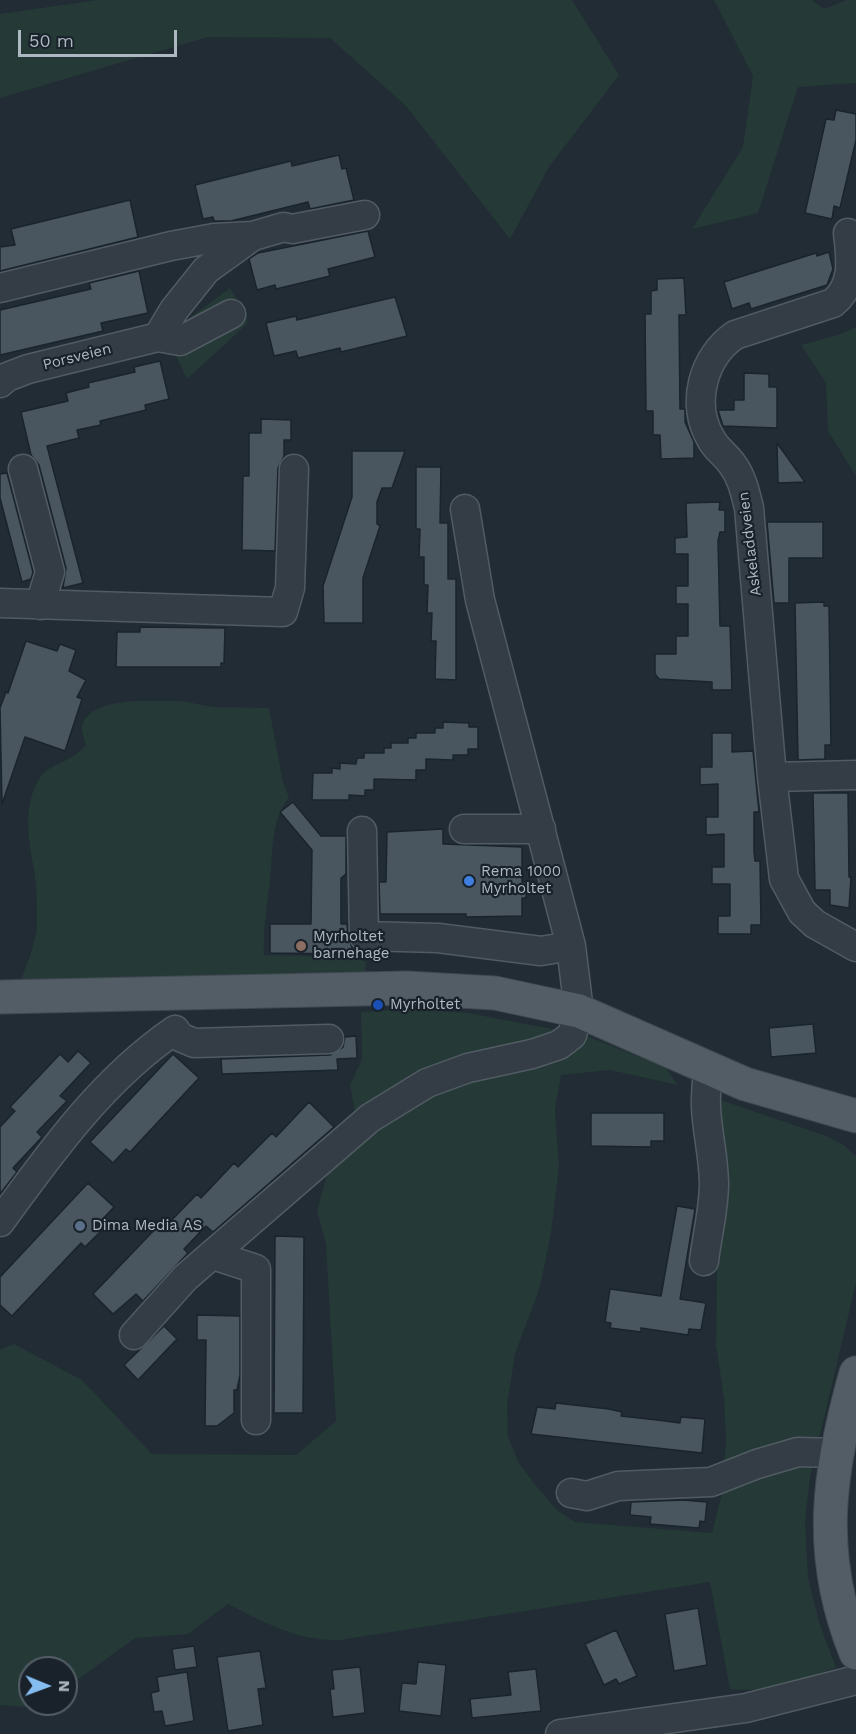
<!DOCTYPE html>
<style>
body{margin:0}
#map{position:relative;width:856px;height:1734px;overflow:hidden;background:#212c34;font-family:"Work Sans",sans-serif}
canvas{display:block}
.north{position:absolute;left:18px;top:1656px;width:60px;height:60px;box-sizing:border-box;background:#19222a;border:2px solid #555e67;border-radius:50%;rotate:91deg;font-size:16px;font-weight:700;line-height:24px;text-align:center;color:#aeb8c2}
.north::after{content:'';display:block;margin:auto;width:21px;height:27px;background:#85bdf0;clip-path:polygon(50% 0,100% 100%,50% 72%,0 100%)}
.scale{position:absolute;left:18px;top:30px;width:159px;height:27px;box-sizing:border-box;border:3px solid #aeb8c2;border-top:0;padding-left:8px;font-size:18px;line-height:21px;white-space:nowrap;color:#aeb8c2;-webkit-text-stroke:4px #19222a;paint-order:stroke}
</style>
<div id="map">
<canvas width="856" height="1734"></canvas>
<div class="north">N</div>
<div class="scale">50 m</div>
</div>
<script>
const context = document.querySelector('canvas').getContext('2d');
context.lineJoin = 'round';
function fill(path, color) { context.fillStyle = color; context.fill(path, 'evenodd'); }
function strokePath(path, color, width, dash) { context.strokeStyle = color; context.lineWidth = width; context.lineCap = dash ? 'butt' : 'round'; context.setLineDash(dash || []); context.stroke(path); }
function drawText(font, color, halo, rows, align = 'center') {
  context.font = font + ' "Work Sans",sans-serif'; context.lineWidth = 4.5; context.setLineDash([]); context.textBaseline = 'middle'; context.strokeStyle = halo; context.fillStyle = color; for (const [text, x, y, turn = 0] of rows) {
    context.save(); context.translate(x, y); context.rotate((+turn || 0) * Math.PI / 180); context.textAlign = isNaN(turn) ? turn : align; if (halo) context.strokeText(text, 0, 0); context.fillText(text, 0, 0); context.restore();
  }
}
fill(new Path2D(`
 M 98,0 L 572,0 L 619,75 L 549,167 L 510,239 L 406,106 L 330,38 L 208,37 L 0,98 L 0,14 Z
 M 714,0 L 812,0 L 824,9 L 847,0 L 856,0 L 856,83 L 798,87 L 758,213 L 692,229 L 743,147 L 753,76 Z
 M 230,288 L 247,316 L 247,324 L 187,379 L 171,345 L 179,326 Z
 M 856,327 L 856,476 L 828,431 L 826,383 L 801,345 L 838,335 Z
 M 137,701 L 181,701 L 213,707 L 269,708 L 283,782 L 289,798 C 270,820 273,854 270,882 C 267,907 263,930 264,955 L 358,957 L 366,962 L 365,975 L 20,983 C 26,965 36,944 37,925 C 37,908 37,887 34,870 C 28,837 22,805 41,776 C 48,765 74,761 86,745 C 85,740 81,731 82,726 C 86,705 121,702 137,701 Z
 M 411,1009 L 468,1013 L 584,1035 L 665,1067 L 678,1085 L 610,1070 L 561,1075 L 555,1110 L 559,1166 L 551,1233 L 540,1287 L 515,1354 L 507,1405 L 508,1437 L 519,1463 L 537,1487 L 558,1511 L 575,1522 L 712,1533 L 721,1497 L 726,1442 L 724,1398 L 716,1345 L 718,1215 L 712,1097 L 826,1136 L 844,1145 L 856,1156 L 856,1283 L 810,1477 L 805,1522 L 808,1577 L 820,1625 L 836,1668 C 803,1679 765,1694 730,1689 L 710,1582 L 340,1640 C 297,1641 265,1623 228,1604 L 188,1634 L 135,1638 L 66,1688 L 66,1668 L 30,1668 L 30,1704 L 43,1704 L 38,1708 L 0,1705 L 0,1350 L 14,1344 L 82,1380 L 152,1454 L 296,1455 L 336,1421 L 326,1244 L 317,1211 L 327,1174 L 360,1139 L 350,1085 L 362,1059 L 361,1012 Z`), '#253a37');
const building = new Path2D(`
 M 836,110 L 856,114 L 856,140 L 840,208 L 834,206 L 832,219 L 805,213 L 826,119 L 834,120 Z
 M 339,155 L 342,169 L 346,168 L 354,200 L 310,209 L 308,202 L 231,221 L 214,221 L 213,217 L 203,219 L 195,185 L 291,161 L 292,166 Z
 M 130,200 L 138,237 L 0,271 L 0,247 L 15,245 L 11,229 Z
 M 368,231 L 375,257 L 328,269 L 330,276 L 276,289 L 275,285 L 257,290 L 249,259 L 258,253 Z
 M 829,252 L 833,269 L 827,285 L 751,309 L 749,303 L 732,309 L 724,282 L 816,253 L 817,256 Z
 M 139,271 L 148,313 L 101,323 L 103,331 L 0,355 L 0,310 L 91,289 L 89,283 Z
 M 684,278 L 686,315 L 679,315 L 680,409 L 685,409 L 685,422 L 694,442 L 694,458 L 661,459 L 660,435 L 653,435 L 653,411 L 646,411 L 645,314 L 651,314 L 651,291 L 657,290 L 657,279 Z
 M 395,297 L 407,336 L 341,352 L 340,348 L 298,358 L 296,351 L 274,356 L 266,323 L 296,316 L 297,320 Z
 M 160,361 L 169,399 L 145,405 L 146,410 L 100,421 L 101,425 L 77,430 L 79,438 L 47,446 L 83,583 L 63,588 L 66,568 L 39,465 L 31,455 L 21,412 L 68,401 L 66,393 L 89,387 L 88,383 L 135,372 L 134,367 Z
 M 744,373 L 769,374 L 769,387 L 777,387 L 777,428 L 723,426 L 718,410 L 734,410 L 734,400 L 744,400 Z
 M 261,419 L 291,420 L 291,440 L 284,440 L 284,456 L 278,468 L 275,551 L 242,550 L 243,476 L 249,476 L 249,433 L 261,433 Z
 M 777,443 L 805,482 L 778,483 Z
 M 352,451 L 405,451 L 392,488 L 382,488 L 377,502 L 377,524 L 380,526 L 363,578 L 363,623 L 324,623 L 323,586 L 352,497 Z
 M 416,467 L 441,467 L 440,523 L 448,523 L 448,579 L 456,579 L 456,680 L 435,679 L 436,641 L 431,641 L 432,613 L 427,613 L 428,585 L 424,585 L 424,557 L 419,557 L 420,529 L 416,529 Z
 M 7,473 L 33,572 L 31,579 L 22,582 L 0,498 L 0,474 Z
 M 720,502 L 719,510 L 725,510 L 725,532 L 720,532 L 718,541 L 720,626 L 730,626 L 732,690 L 712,690 L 712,682 L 659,679 L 655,674 L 655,654 L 676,654 L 676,636 L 688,636 L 688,604 L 676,604 L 676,586 L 688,586 L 688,554 L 675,554 L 675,538 L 687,537 L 686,503 Z
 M 767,522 L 823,522 L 823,558 L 789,558 L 789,603 L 774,603 Z
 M 824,602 L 824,606 L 829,606 L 831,745 L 825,745 L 825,759 L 798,760 L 795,603 Z
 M 140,627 L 225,628 L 224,663 L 221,663 L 221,667 L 116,667 L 117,632 L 140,632 Z
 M 26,641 L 57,651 L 60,644 L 76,650 L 69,671 L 86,680 L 77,697 L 82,699 L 65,751 L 25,737 L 2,804 L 0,708 L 6,692 L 8,693 Z
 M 443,722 L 469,723 L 469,727 L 478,727 L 478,749 L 468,749 L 468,755 L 453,755 L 453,760 L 426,759 L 426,770 L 416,770 L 416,780 L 374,779 L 374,790 L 365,790 L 365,796 L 349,795 L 349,800 L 312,800 L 313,773 L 332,773 L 332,768 L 340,769 L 340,763 L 356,764 L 357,758 L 364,758 L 364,753 L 384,753 L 384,748 L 391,748 L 391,743 L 408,743 L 408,738 L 416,738 L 416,733 L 435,733 L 435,728 L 443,728 Z
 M 712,733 L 732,733 L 732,752 L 753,751 L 759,812 L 754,812 L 754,851 L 755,861 L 760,861 L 761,925 L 751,925 L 751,934 L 718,934 L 718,916 L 730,916 L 730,884 L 712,884 L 712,867 L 724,867 L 724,834 L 706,835 L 706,817 L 718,817 L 718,784 L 700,785 L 700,767 L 712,767 Z
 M 813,793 L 848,793 L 849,877 L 851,877 L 849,908 L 830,905 L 830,890 L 815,890 Z
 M 293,802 L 321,836 L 346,836 L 346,874 L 341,878 L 341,924 L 347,924 L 348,937 L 352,947 L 350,954 L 270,953 L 270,924 L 311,924 L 312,850 L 280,812 Z
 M 443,829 L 443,844 L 522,847 L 522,882 L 527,882 L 526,898 L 522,898 L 522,916 L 466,917 L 466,914 L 380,914 L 379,882 L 386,882 L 387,832 Z
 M 813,1024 L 816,1053 L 771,1057 L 769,1028 Z
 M 356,1036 L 357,1058 L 337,1059 L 338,1070 L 222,1074 L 221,1059 L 330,1055 L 343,1047 L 345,1037 Z
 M 78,1051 L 91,1063 L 60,1096 L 67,1101 L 37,1132 L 42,1137 L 13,1168 L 17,1172 L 0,1194 L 0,1127 L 15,1111 L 10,1107 L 60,1054 L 68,1062 Z
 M 173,1054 L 199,1078 L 130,1152 L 126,1149 L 113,1163 L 90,1142 Z
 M 309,1102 L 334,1127 L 213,1232 L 206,1226 L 184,1249 L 188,1253 L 143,1301 L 136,1294 L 113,1314 L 93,1294 L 159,1225 L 163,1229 L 197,1194 L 201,1198 L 234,1163 L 238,1167 L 272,1133 L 276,1137 Z
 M 591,1113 L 664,1113 L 664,1141 L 651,1141 L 651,1147 L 591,1146 Z
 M 88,1183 L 114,1207 L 97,1225 L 102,1230 L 85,1247 L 81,1243 L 12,1316 L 0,1305 L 0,1277 Z
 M 677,1206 L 695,1209 L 680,1299 L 706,1303 L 701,1330 L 689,1329 L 688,1335 L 641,1328 L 641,1332 L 610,1328 L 611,1323 L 605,1322 L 610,1289 L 661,1296 Z
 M 275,1236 L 304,1237 L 303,1413 L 274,1413 Z
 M 197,1315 L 240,1316 L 240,1375 L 237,1390 L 234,1390 L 234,1413 L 217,1426 L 205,1426 L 206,1340 L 197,1340 Z
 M 164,1326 L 177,1339 L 138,1380 L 124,1365 Z
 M 556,1403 L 609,1409 L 622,1412 L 621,1416 L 657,1420 L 680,1423 L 681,1417 L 705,1419 L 702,1453 L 531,1434 L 537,1407 L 555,1409 Z
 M 683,1500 L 707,1502 L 705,1522 L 700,1521 L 699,1528 L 650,1524 L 651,1517 L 630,1515 L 631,1502 Z
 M 698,1608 L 707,1665 L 674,1671 L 665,1614 Z
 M 616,1630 L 637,1676 L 619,1684 L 616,1679 L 604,1685 L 585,1644 Z
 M 194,1646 L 197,1667 L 175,1670 L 172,1649 Z
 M 260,1651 L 266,1688 L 258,1689 L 263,1725 L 228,1731 L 217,1657 Z
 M 418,1662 L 446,1665 L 441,1716 L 399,1711 L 402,1683 L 416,1684 Z
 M 360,1667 L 365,1713 L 333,1717 L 330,1689 L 334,1689 L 332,1670 Z
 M 536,1669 L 541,1711 L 472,1718 L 470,1699 L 511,1695 L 508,1672 Z
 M 187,1672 L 194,1721 L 165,1726 L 162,1711 L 154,1712 L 151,1693 L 159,1691 L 157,1677 Z`);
fill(building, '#495660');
strokePath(building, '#1b242c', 1.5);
const minor = new Path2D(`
 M 848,233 C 851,259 855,285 833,303 L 735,335 C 703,357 690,404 711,439 C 716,449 726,455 732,464 C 742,477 745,492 749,508 L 772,777 L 784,879 L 802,912 L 815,924 L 856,947
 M 0,288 L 171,246 L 214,238 L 253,236 L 284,227 L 292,229 L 365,215
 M 158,337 L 174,310 L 206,270 L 253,236
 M 0,383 L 7,377 L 28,369 L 158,337 L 180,341 L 231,314
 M 23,469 L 50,572 L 40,605
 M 0,603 L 283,612 L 290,588 L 294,469
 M 772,777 L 856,775
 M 464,829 L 541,829
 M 362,831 L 364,936 L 438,938 L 541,951 L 571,946
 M 175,1030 L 180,1037 L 194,1043 L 329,1039
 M 0,1222 C 51,1152 103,1079 175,1030
 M 213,1255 L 256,1269 L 256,1420
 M 704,1261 C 707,1236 714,1209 714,1183 C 713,1141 700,1113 709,1069
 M 134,1335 L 185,1278 L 370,1118 L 427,1083 L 468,1068 L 532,1054 L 559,1045 L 572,1035 L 579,1011 L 571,946 L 480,600 L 465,509
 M 571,1493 L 587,1496 L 618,1486 L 711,1482 L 757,1464 L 798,1452 L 836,1453
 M 560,1734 L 746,1708 L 856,1680`);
const major = new Path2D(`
 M 0,997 L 407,988 L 495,993 L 579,1011 L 745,1084 L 856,1116
 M 856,1373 C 828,1472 816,1555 856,1653`);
strokePath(minor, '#515b63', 31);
strokePath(major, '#404952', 35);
strokePath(minor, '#343d45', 28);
strokePath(major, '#525d65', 33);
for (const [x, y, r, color] of [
 [469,881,6,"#3f7fe0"],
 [301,946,6,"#8d6e63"],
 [378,1005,6,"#1a4fb4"],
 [80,1226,6,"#5c6f8a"]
]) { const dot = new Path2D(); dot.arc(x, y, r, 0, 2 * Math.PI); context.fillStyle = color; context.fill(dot); strokePath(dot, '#19222a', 2); }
drawText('15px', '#aeb8c2', '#19222a', [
 ["Porsveien",77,357,-14],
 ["Askeladdveien",750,544,-97]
]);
drawText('15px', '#aeb8c2', '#19222a', [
 ["Rema 1000",481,872],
 ["Myrholtet",481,889],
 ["Myrholtet",313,937],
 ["barnehage",313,954],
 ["Myrholtet",390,1005],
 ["Dima Media AS",92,1226]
], 'left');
</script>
